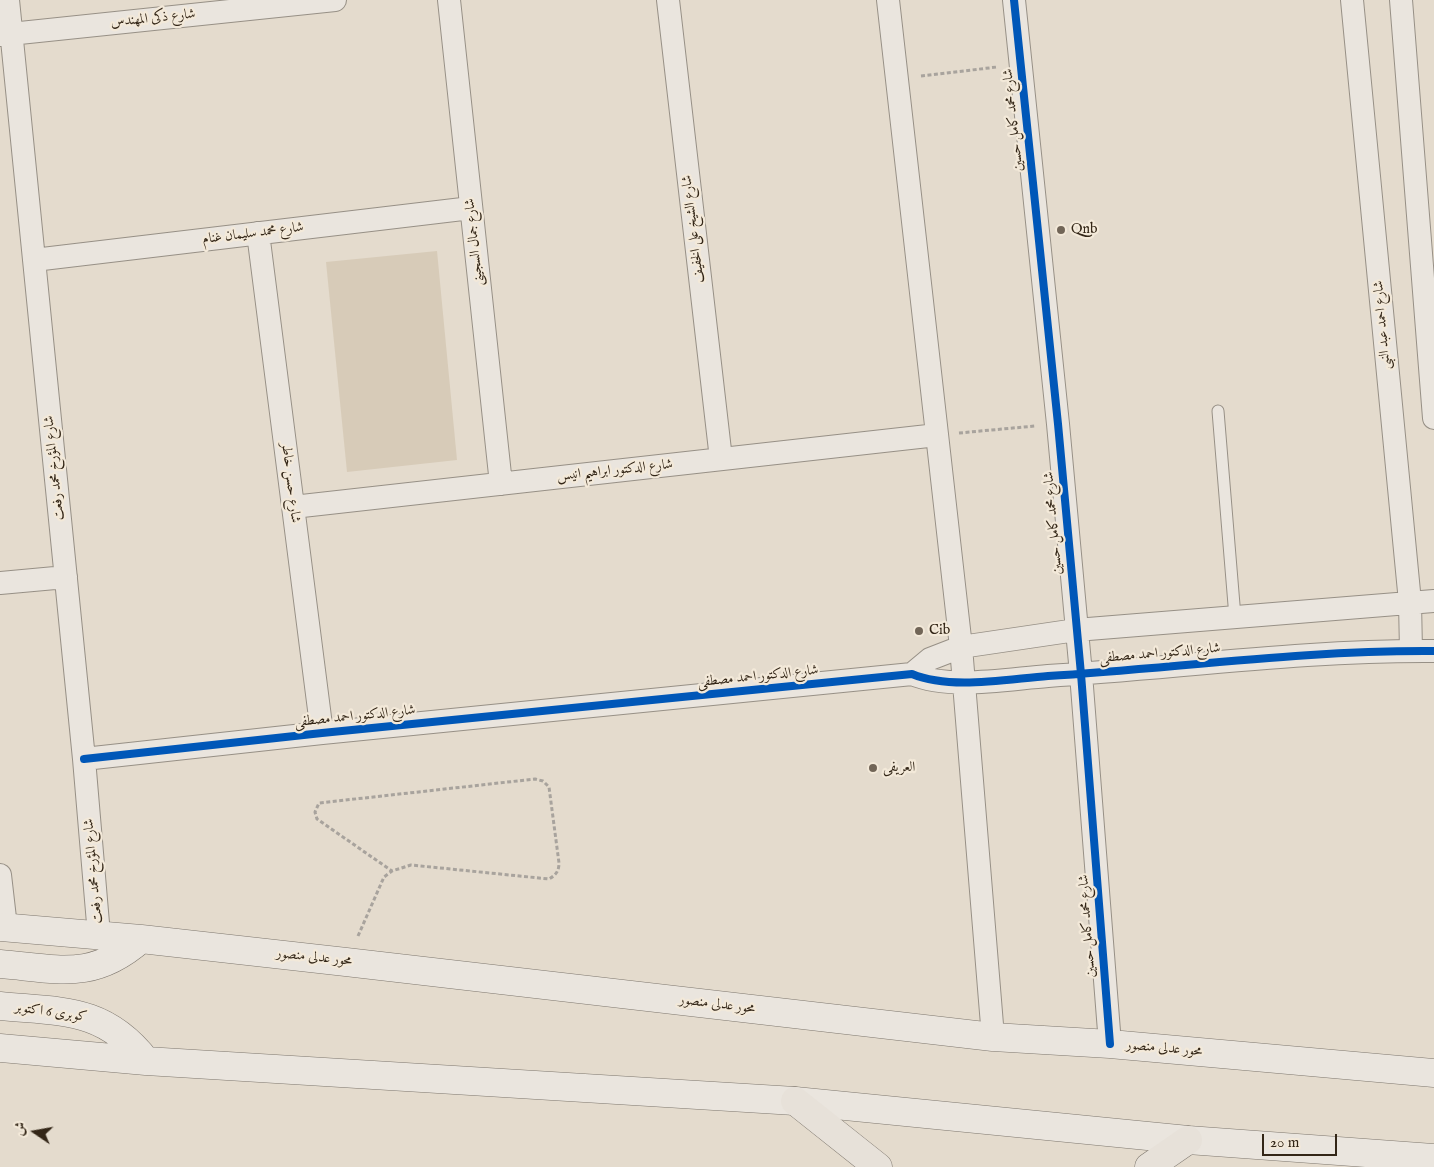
<!DOCTYPE html>
<meta charset="utf-8">
<style>
body{margin:0}
#map{position:relative;width:1434px;height:1167px;overflow:hidden;background:#e4dbcd;font-family:"IM FELL English",Amiri,serif}
canvas{display:block}
.north{position:absolute;left:10px;top:1107px;width:50px;height:50px;-webkit-text-stroke:4px #f3e9d9;paint-order:stroke;rotate:282deg;font-size:14px;font-weight:700;line-height:20px;text-align:center;color:#332617}
.north::after{content:'';display:block;margin:auto;width:18px;height:22px;background:#332617;clip-path:polygon(50% 0,100% 100%,50% 72%,0 100%)}
.scale{position:absolute;left:1262px;top:1134px;width:75px;height:22px;box-sizing:border-box;border:2px solid #332617;border-top:0;padding-left:6px;font-size:15px;line-height:18px;white-space:nowrap;color:#332617;-webkit-text-stroke:4px #f3e9d9;paint-order:stroke}
</style>
<div id="map">
<canvas width="1434" height="1167"></canvas>
<div class="north">ش</div>
<div class="scale">20 m</div>
</div>
<script>
const context = document.querySelector('canvas').getContext('2d');
context.lineJoin = 'round';
function fill(path, color) { context.fillStyle = color; context.fill(path, 'evenodd'); }
function strokePath(path, color, width, dash) { context.strokeStyle = color; context.lineWidth = width; context.lineCap = dash ? 'butt' : 'round'; context.setLineDash(dash || []); context.stroke(path); }
function drawText(font, color, halo, rows, align = 'center') {
  context.font = font + ' "IM FELL English",Amiri,serif'; context.lineWidth = 4.5; context.setLineDash([]); context.textBaseline = 'middle'; context.strokeStyle = halo; context.fillStyle = color; for (const [text, x, y, turn = 0] of rows) {
    context.save(); context.translate(x, y); context.rotate((+turn || 0) * Math.PI / 180); context.textAlign = isNaN(turn) ? turn : align; if (halo) context.strokeText(text, 0, 0); context.fillText(text, 0, 0); context.restore();
  }
}
fill(new Path2D(`
 M 437,251 L 457,460 L 347,472 L 326,262 Z`), '#d7cbb8');
const service = new Path2D(`
 M 1218,411 L 1235,617`);
const minor = new Path2D(`
 M 8,0 L 84,759 L 99,935
 M 449,0 L 501,484
 M 668,0 L 721,459
 M 888,0 L 961,647 L 993,1037
 M 1014,0 L 1058,424 L 1081,674 L 1110,1044
 M 1352,0 L 1410,602 L 1411,651
 M 1401,0 L 1434,418
 M 0,35 L 335,0
 M 258,233 L 322,733
 M 34,260 L 471,208
 M 293,507 L 937,435
 M 0,583 L 66,577
 M 912,674 L 930,659 L 961,647 L 1076,630 L 1434,601
 M 84,759 L 322,733 L 912,674 C 950,690 1007,679 1048,676 C 1176,668 1305,650 1434,651
 M 0,875 L 6,927`);
const secondary = new Path2D(`
 M 0,927 L 141,939 L 346,962 L 993,1037 L 1110,1044 L 1434,1073
 M 0,964 C 59,969 93,981 141,939
 M 0,1006 C 61,1012 104,1007 146,1061
 M 0,1048 L 146,1061 L 795,1101 L 1188,1140 L 1434,1158`);
const primary = new Path2D(`
 M 795,1101 L 878,1167
 M 1149,1167 L 1188,1140`);
strokePath(service, '#979086', 13);
strokePath(minor, '#979086', 24);
strokePath(secondary, '#7e776e', 29);
strokePath(primary, '#7e776e', 29);
strokePath(new Path2D(`
 M 921,76 L 997,67
 M 959,433 L 1035,426
 M 358,936 L 384,877 L 392,871 L 411,865 L 549,879 C 556,875 559,871 559,863 L 549,787 L 543,781 L 535,779 L 319,803 L 315,812 L 317,819 L 392,871`), '#a8a39d', 3, [4, 2.5]);
strokePath(service, '#eae5de', 11);
strokePath(minor, '#eae5de', 22);
strokePath(secondary, '#eae5de', 28);
strokePath(primary, '#e7e1d9', 28);
strokePath(new Path2D(`
 M 1014,0 L 1058,424 L 1081,674 L 1110,1044
 M 84,759 L 322,733 L 912,674 C 950,690 1007,679 1048,676 C 1176,668 1305,650 1434,651`), '#0057b8', 8);
for (const [x, y, r, color] of [
 [1061,230,5,"#716557"],
 [919,631,5,"#716557"],
 [873,768,5,"#716557"]
]) { const dot = new Path2D(); dot.arc(x, y, r, 0, 2 * Math.PI); context.fillStyle = color; context.fill(dot); strokePath(dot, '#f3e9d9', 2); }
drawText('14px', '#332617', '#f3e9d9', [
 ["شارع ذكى المهندس",153,19,-6],
 ["شارع محمد كامل حسين",1014,120,-96],
 ["شارع الشيخ على الخفيف",694,229,-97],
 ["شارع محمد سليمان غنام",253,234,-7],
 ["شارع جمال السجينى",475,242,-96],
 ["شارع احمد عبد النبى",1383,325,-95],
 ["شارع المؤرخ محمد رفعت",55,468,-96],
 ["شارع الدكتور ابراهيم انيس",615,471,-6],
 ["شارع حسن خاطر",290,483,83],
 ["شارع محمد كامل حسين",1054,523,-95],
 ["شارع الدكتور احمد مصطفى",1160,654,-5],
 ["شارع الدكتور احمد مصطفى",758,677,-6],
 ["شارع الدكتور احمد مصطفى",355,717,-6],
 ["شارع المؤرخ محمد رفعت",94,871,-95],
 ["شارع محمد كامل حسين",1088,926,-94],
 ["محور عدلى منصور",314,958,6],
 ["محور عدلى منصور",717,1005,7],
 ["كوبرى 6 اكتوبر",51,1013,8],
 ["محور عدلى منصور",1164,1049,5]
]);
drawText('14px', '#332617', '#f3e9d9', [
 ["Qnb",1071,230],
 ["Cib",929,631],
 ["العريفى",883,768]
], 'left');
</script>
